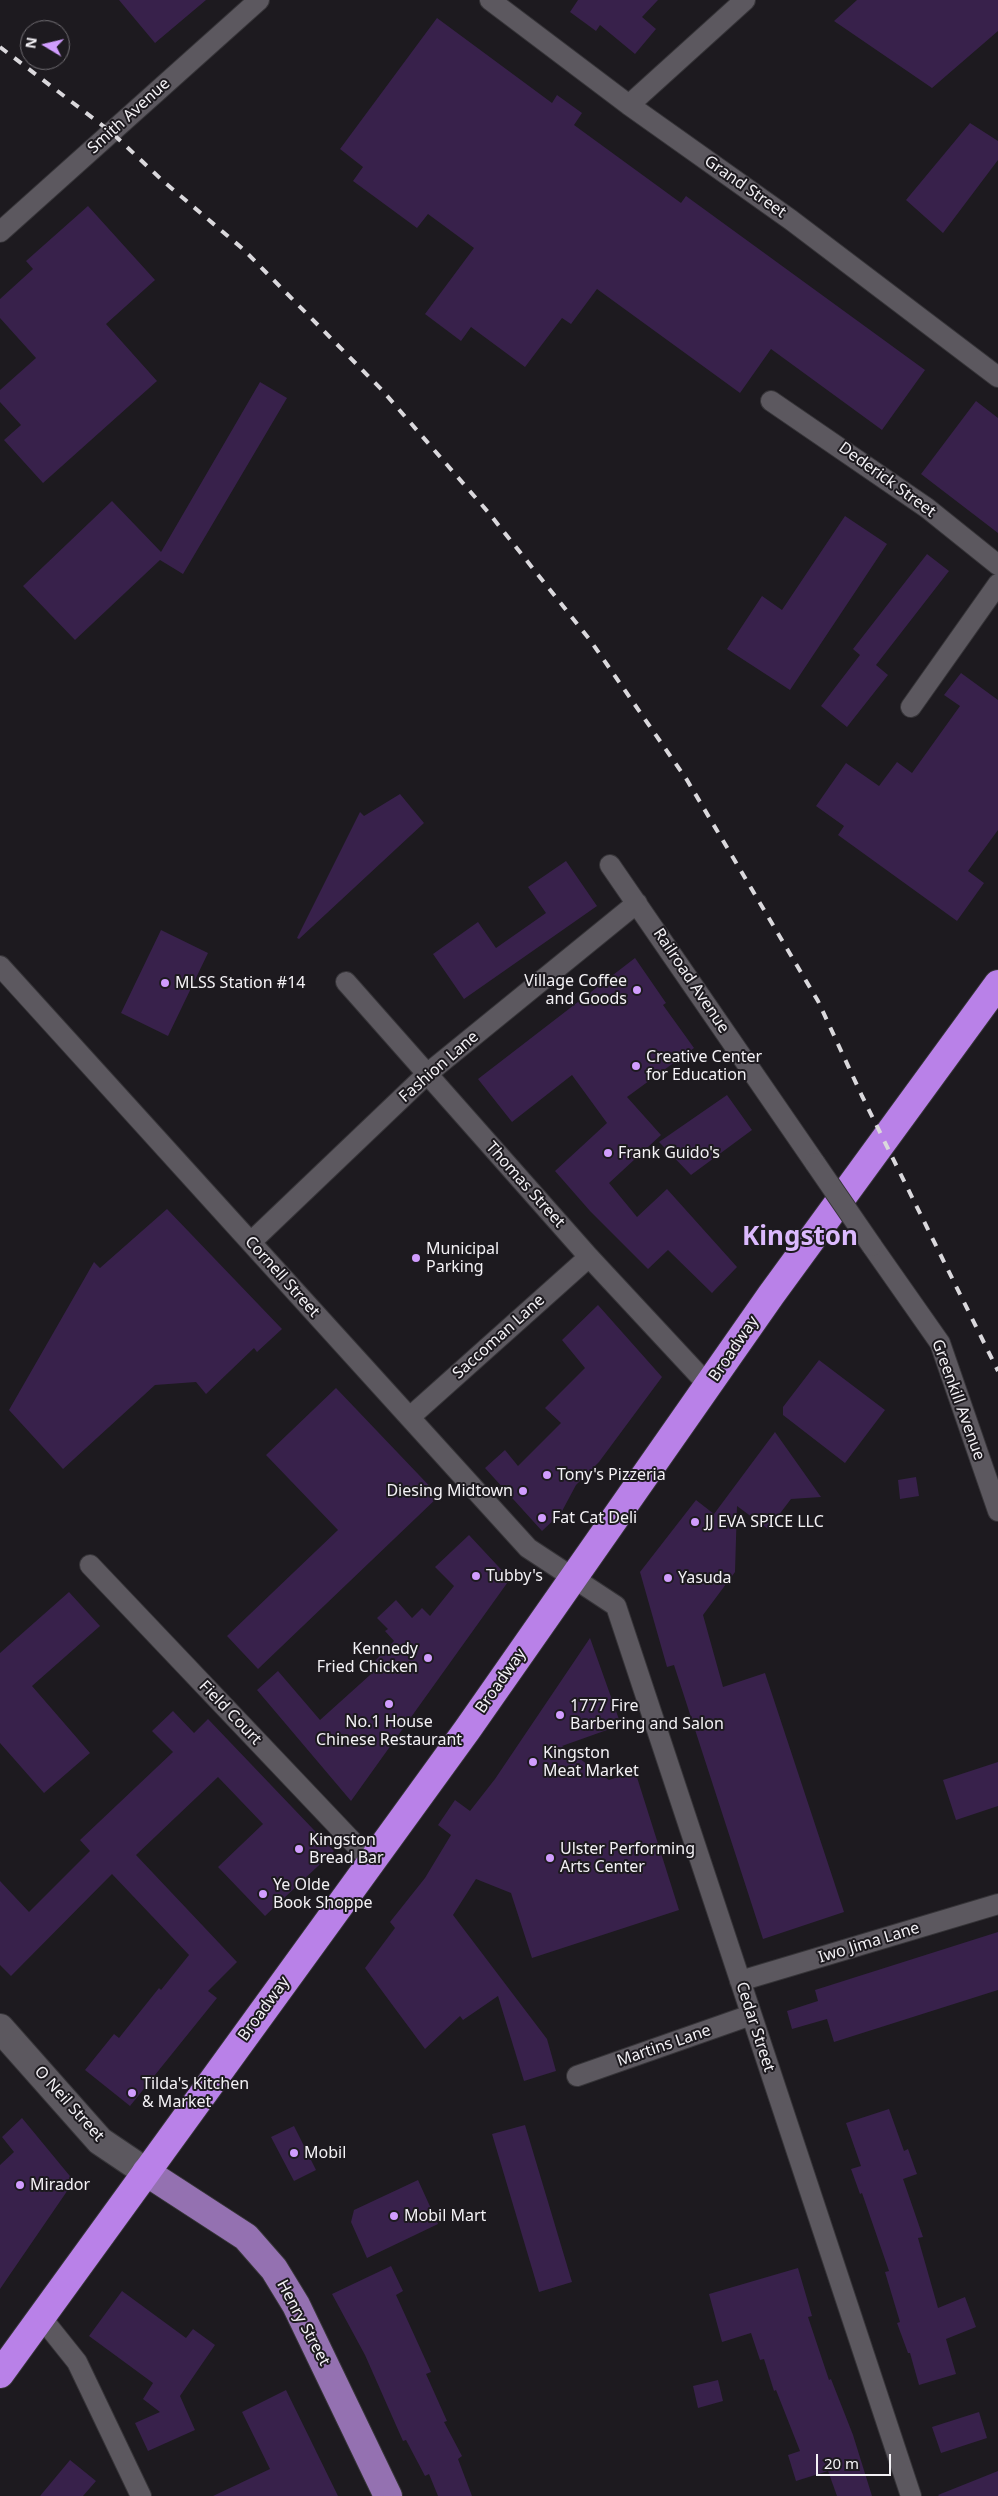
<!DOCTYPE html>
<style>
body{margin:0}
#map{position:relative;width:998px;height:2496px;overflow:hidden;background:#1d1a1f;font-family:"Noto Sans",sans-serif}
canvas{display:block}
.north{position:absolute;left:20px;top:20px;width:50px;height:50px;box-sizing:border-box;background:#1d1a1f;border:1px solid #737075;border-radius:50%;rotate:279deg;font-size:14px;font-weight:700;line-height:20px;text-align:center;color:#f3f1f5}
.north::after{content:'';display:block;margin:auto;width:18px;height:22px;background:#d19dfe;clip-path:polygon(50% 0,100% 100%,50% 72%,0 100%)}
.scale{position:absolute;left:816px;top:2454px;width:75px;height:22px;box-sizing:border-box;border:2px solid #f3f1f5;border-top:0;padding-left:6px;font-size:15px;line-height:18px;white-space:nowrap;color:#f3f1f5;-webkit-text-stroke:4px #1d1a1f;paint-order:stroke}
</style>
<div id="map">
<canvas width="998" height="2496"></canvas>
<div class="north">N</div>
<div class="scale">20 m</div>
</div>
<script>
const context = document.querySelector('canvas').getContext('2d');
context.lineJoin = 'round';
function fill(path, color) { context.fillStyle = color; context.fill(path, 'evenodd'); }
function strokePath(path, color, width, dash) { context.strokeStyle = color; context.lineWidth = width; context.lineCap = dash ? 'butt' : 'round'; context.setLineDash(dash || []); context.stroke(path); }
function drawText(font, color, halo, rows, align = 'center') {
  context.font = font + ' "Noto Sans",sans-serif'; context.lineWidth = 4; context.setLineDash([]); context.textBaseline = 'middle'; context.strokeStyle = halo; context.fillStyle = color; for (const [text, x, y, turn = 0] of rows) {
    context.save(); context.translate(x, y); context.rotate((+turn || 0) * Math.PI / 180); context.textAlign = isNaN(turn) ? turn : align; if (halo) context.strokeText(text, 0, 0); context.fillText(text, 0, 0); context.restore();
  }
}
fill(new Path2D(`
 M 119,0 L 206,0 L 155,43 Z
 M 578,0 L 658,0 L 642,17 L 656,29 L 635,54 L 600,25 L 596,31 L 570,12 Z
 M 857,0 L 998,0 L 998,31 L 932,88 L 834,21 Z
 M 437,18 L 552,103 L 557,95 L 582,113 L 574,125 L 681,203 L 686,196 L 925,370 L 882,430 L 771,349 L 740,393 L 597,289 L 571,324 L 562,318 L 525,367 L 471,327 L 461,341 L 425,314 L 474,248 L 428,214 L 417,228 L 353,181 L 363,167 L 340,149 Z
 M 970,123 L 998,141 L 998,160 L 943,233 L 906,200 Z
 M 88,206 L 155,280 L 106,324 L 157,381 L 43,483 L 4,440 L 21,425 L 0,402 L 0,390 L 36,358 L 0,318 L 0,299 L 33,269 L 26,261 Z
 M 260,382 L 287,398 L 183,574 L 160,560 L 75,640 L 23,586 L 112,501 L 161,552 Z
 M 976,401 L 998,418 L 998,533 L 921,474 Z
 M 845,516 L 887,544 L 790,690 L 727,649 L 762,596 L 782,610 Z
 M 927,554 L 949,571 L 876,665 L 888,675 L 847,727 L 821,706 L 860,655 L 853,649 Z
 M 961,673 L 998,700 L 998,830 L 968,871 L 984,883 L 957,921 L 838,835 L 844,826 L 816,806 L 846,763 L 879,786 L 897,762 L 912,773 L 960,706 L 944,695 Z
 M 400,794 L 424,823 L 299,939 L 297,938 L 360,812 L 364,816 Z
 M 566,861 L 597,906 L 464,999 L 433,954 L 478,922 L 496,948 L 546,913 L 528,887 Z
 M 161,930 L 208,953 L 168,1036 L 121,1013 Z
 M 635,958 L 666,1003 L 663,1005 L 694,1048 L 627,1097 L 661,1135 L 609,1183 L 637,1217 L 667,1189 L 737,1267 L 712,1293 L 668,1250 L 648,1269 L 590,1211 L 555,1171 L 607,1123 L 572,1075 L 512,1122 L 478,1079 Z
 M 727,1095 L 752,1130 L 691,1175 L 659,1142 Z
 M 167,1209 L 282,1329 L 257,1352 L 254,1348 L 206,1394 L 196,1382 L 155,1385 L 63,1469 L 9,1410 L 94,1262 L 100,1268 Z
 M 598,1305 L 662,1377 L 599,1462 L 576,1485 L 561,1513 L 542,1531 L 485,1468 L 505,1450 L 518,1466 L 561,1423 L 545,1408 L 585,1368 L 562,1340 Z
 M 819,1360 L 885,1410 L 845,1463 L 783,1415 L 783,1407 Z
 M 336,1388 L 439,1496 L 258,1669 L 227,1636 L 338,1530 L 266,1455 Z
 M 775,1432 L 821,1497 L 791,1499 L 768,1529 L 737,1506 L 735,1572 L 703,1615 L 723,1687 L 765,1673 L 844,1912 L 763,1939 L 674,1665 L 667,1667 L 640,1572 L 696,1500 L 714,1514 Z
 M 916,1477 L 919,1496 L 900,1499 L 898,1480 Z
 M 469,1535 L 510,1579 L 351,1801 L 257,1690 L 278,1671 L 320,1720 L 380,1666 L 375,1661 L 394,1641 L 385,1631 L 388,1629 L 377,1618 L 396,1600 L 412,1618 L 422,1608 L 430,1616 L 454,1586 L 435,1567 Z
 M 69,1592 L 100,1626 L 32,1686 L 90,1753 L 44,1793 L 0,1743 L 0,1653 Z
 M 590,1638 L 621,1725 L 562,1746 L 609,1780 L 635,1771 L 679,1910 L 532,1958 L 511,1893 L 476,1879 L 453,1915 L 547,2039 L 556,2071 L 524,2081 L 498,1996 L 463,2020 L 460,2016 L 425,2049 L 365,1968 L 395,1928 L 390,1922 L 425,1878 L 451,1835 L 438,1825 L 455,1800 L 470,1811 L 495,1779 Z
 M 173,1711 L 194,1733 L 208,1719 L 334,1851 L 265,1916 L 218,1867 L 263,1824 L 218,1777 L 136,1855 L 237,1962 L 208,1991 L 217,1998 L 130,2106 L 85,2070 L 114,2034 L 119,2038 L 159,1988 L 161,1990 L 189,1955 L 112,1874 L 11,1976 L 0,1965 L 0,1881 L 29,1912 L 90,1851 L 80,1840 L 173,1752 L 152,1731 Z
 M 998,1762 L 998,1806 L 956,1820 L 943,1780 Z
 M 998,1932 L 998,1990 L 834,2042 L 827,2019 L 792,2029 L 787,2011 L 818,2001 L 815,1990 Z
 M 889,2109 L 904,2151 L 908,2149 L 917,2174 L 903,2179 L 923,2237 L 918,2238 L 938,2308 L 965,2297 L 976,2327 L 946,2339 L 956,2374 L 919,2385 L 910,2353 L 908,2353 L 897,2323 L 900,2322 L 885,2272 L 889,2271 L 862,2193 L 860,2194 L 851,2169 L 861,2166 L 846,2123 Z
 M 22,2118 L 74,2181 L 0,2289 L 0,2165 L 14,2152 L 2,2137 Z
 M 525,2125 L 572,2282 L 539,2292 L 492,2134 Z
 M 294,2126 L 316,2170 L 294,2181 L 271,2137 Z
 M 418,2180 L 438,2224 L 367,2258 L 351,2222 L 354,2210 Z
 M 391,2266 L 403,2291 L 396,2295 L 431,2372 L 426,2374 L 447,2421 L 444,2422 L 462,2456 L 458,2459 L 472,2496 L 438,2496 L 429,2474 L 425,2476 L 406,2440 L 403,2441 L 365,2355 L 332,2294 Z
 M 798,2268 L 812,2316 L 808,2317 L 829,2380 L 831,2379 L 853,2435 L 872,2496 L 837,2496 L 828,2471 L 796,2481 L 788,2455 L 800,2451 L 776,2390 L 774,2391 L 764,2359 L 760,2360 L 751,2333 L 722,2342 L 709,2294 Z
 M 122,2291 L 186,2338 L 193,2329 L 215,2345 L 180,2396 L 195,2430 L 148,2451 L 135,2423 L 160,2412 L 143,2399 L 153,2383 L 89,2336 Z
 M 718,2380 L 723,2401 L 698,2408 L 693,2386 Z
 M 286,2390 L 338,2496 L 213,2496 L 270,2469 L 242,2412 Z
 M 979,2412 L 987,2438 L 941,2453 L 932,2427 Z
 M 70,2460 L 96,2481 L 83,2496 L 40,2496 Z
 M 998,2471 L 998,2496 L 939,2496 L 938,2495 Z`), '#38214b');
const street = new Path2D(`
 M 490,0 L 629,105 L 791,220 L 998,377
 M 629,105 L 745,0
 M 0,232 L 259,0
 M 771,401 L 927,508 L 998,565
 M 911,707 L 998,584
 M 610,865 L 815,1163
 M 0,966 L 528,1548 L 616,1606 L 911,2496
 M 346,982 L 589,1257 L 709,1386
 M 251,1242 L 427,1074 L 637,903
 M 872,1246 L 940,1343 L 998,1511
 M 410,1417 L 589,1257
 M 90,1565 L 371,1861
 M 740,1981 L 998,1904
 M 577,2076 L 751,2015
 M 41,2317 L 77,2362 L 141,2496`);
const secondary = new Path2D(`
 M 0,2028 L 100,2141 L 146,2172`);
const primary = new Path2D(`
 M 146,2172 L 246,2237 L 274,2269 L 296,2305 L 388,2496`);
const highway = new Path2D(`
 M 0,2374 L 467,1730 L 771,1295 L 998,984`);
strokePath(street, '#363438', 22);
strokePath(secondary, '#363438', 30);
strokePath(primary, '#363438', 30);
strokePath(highway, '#363438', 30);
strokePath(street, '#5c585f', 20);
strokePath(secondary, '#5c585f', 28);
strokePath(primary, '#9471b1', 28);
strokePath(highway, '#b981e8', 28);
strokePath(new Path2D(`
 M 0,47 L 111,132 L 163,181 L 243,249 L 382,390 L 488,512 L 590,640 L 687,780 L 818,1001 L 862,1096 L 998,1371`), '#dad8dc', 4, [9, 9]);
const streetBridge = new Path2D(`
 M 815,1163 L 872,1246`);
strokePath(streetBridge, '#363438', 22, []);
strokePath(streetBridge, '#5c585f', 20);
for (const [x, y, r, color] of [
 [165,983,5,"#d19dfe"],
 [637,990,5,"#d19dfe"],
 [636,1066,5,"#d19dfe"],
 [608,1153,5,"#d19dfe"],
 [416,1258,5,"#d19dfe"],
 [547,1475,5,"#d19dfe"],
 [523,1491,5,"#d19dfe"],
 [542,1518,5,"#d19dfe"],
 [695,1522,5,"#d19dfe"],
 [476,1576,5,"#d19dfe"],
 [668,1578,5,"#d19dfe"],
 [428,1658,5,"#d19dfe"],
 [389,1704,5,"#d19dfe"],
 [560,1715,5,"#d19dfe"],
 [533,1762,5,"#d19dfe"],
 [299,1849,5,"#d19dfe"],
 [550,1858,5,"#d19dfe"],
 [263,1894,5,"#d19dfe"],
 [132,2093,5,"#d19dfe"],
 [294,2153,5,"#d19dfe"],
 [20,2185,5,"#d19dfe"],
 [394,2216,5,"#d19dfe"]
]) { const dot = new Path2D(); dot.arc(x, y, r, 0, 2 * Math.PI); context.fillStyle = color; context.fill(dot); strokePath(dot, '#1d1a1f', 2); }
drawText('16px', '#f3f1f5', '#1d1a1f', [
 ["Smith Avenue",129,116,-42],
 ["Grand Street",745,187,35],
 ["Dederick Street",887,480,36],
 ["Railroad Avenue",691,981,56],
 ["Fashion Lane",439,1067,-41],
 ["Thomas Street",525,1185,48],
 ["Cornell Street",282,1277,48],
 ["Saccoman Lane",499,1337,-42],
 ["Broadway",734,1349,-56],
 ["Greenkill Avenue",958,1400,70],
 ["Broadway",501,1681,-55],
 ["Field Court",230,1713,46],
 ["Iwo Jima Lane",869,1943,-17],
 ["Broadway",264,2009,-54],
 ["Cedar Street",755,2027,72],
 ["Martins Lane",664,2046,-19],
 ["O Neil Street",69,2104,48],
 ["Henry Street",303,2323,62]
]);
drawText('16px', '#f3f1f5', '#1d1a1f', [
 ["Village Coffee",627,981,"right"],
 ["and Goods",627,999,"right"],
 ["MLSS Station #14",175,983],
 ["Creative Center",646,1057],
 ["for Education",646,1075],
 ["Frank Guido's",618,1153],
 ["Municipal",426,1249],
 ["Parking",426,1267],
 ["Tony's Pizzeria",557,1475],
 ["Diesing Midtown",513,1491,"right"],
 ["Fat Cat Deli",552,1518],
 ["JJ EVA SPICE LLC",705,1522],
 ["Tubby's",486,1576],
 ["Yasuda",678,1578],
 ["Kennedy",418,1649,"right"],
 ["Fried Chicken",418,1667,"right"],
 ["1777 Fire",570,1706],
 ["Barbering and Salon",570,1724],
 ["No.1 House",389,1722,"center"],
 ["Chinese Restaurant",389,1740,"center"],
 ["Kingston",543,1753],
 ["Meat Market",543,1771],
 ["Kingston",309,1840],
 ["Bread Bar",309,1858],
 ["Ulster Performing",560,1849],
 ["Arts Center",560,1867],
 ["Ye Olde",273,1885],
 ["Book Shoppe",273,1903],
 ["Tilda's Kitchen",142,2084],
 ["& Market",142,2102],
 ["Mobil",304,2153],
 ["Mirador",30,2185],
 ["Mobil Mart",404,2216]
], 'left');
drawText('bold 26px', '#dbb9fd', '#1d1a1f', [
 ["Kingston",800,1238]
]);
</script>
